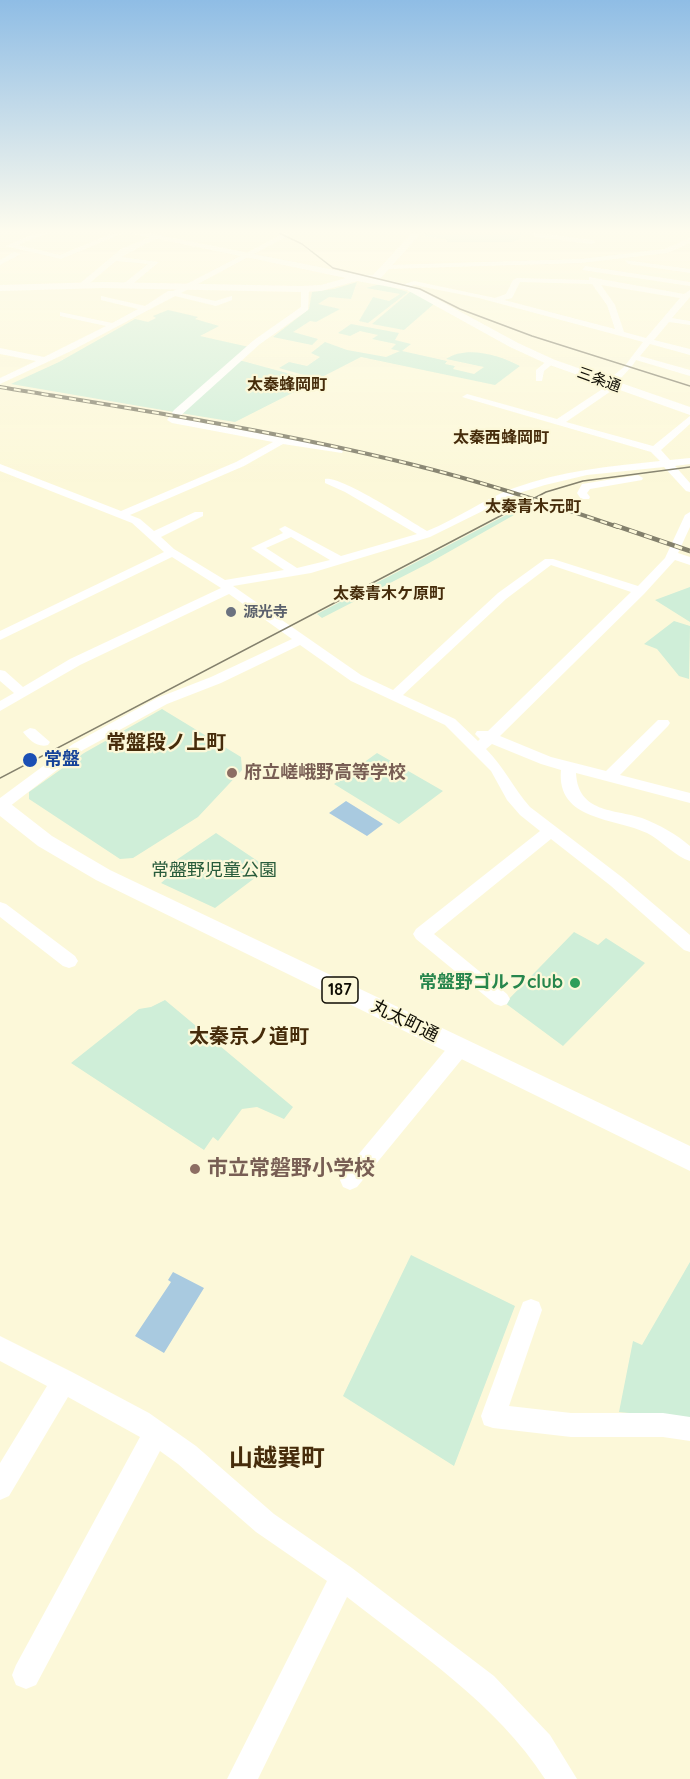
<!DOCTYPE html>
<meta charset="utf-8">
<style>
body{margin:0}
canvas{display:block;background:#fcf8d9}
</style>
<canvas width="690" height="1779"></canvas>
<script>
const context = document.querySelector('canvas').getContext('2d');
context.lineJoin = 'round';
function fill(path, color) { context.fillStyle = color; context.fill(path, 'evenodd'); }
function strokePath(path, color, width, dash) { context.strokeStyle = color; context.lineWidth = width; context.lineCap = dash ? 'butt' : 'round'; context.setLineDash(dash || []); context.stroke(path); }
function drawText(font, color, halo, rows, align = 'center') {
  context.font = font + ' Quicksand,"Noto Sans JP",sans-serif'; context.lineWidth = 4.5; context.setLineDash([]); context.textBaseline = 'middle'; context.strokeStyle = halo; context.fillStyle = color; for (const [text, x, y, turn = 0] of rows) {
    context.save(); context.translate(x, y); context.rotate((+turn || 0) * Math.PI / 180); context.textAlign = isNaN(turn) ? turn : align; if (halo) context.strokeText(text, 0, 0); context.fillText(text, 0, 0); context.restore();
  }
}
fill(new Path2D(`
 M 426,233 L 521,233 L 519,240 L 511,242 L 447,242 L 446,239 L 424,236 Z
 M 357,282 L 351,299 L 329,297 L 318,304 L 340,309 L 316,322 L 310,321 L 293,332 L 318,339 L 312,345 L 273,337 L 309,309 L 312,292 L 334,289 Z
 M 380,284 L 408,292 L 368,323 L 359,321 L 373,297 L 389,301 L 400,294 L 366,288 Z
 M 411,291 L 435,303 L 404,330 L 372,324 Z
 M 168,310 L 198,317 L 195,319 L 219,326 L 200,336 L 249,347 L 174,412 L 11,384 L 59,362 L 135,319 L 148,322 L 156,318 L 153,316 Z
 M 351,324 L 399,333 L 395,340 L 411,344 L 402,351 L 447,361 L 445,364 L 455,366 L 453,369 L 474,374 L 484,367 L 446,359 C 466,345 500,355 520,366 L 495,385 L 361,357 L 318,379 L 279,368 L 289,362 L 307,366 L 320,357 L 311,353 L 325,342 L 347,350 L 386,357 L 400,351 L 391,349 L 396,344 L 372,339 L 378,335 L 360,331 L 350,336 L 338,333 Z
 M 239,360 L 316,381 L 235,422 L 180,413 Z
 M 533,501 L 537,502 L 429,563 L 322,618 L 317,614 Z
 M 690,587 L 690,622 L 655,600 Z
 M 674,621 L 690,626 L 689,679 L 679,676 L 657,649 L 644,644 Z
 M 162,709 L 241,757 L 242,770 L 198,817 L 133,858 L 120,859 L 29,799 L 29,792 L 84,753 Z
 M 377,753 L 443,791 L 399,824 L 334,784 Z
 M 216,833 L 268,868 L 215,908 L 161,883 L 175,871 L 166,867 Z
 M 574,932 L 598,945 L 606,938 L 645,963 L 563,1046 L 505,1003 Z
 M 165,1000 L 293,1107 L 284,1119 L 257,1107 L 242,1109 L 218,1141 L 213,1137 L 204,1150 L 71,1063 L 139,1009 L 151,1007 Z
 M 411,1255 L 515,1306 L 454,1466 L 343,1396 Z
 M 690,1262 L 690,1419 L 619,1412 L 633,1341 L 642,1345 Z`), '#cfeed8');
fill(new Path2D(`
 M 346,801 L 383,824 L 367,836 L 329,813 Z
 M 173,1272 L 204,1288 L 164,1353 L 135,1336 L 171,1282 L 168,1280 Z`), '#a9cae0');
fill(new Path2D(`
 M 37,233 L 47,233 L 17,245 L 60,255 L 114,233 L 123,233 L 61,259 L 6,246 Z
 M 285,233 L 293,233 L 181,293 L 215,301 L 232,296 L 232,300 L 216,306 L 175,296 L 69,352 L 0,384 L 0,378 L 36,361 L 0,354 L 0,348 L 44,357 L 106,326 L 60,316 L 60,312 L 112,323 L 138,309 L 101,300 L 101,296 L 145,306 L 168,291 L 173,291 Z
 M 535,233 L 592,240 L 595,242 L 592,244 L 537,237 L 534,235 Z
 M 155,235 L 157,238 L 121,257 L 159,262 L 129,287 L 122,285 L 148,264 L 116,261 L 85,287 L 78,285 L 121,249 Z
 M 690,238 L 690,243 L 667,253 L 581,263 L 388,269 L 384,267 L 388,265 L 581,259 L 665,249 Z
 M 14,252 L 21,254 L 0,265 L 0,260 Z
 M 625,260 L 690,269 L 690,273 L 628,264 Z
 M 585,266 L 690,282 L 690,286 L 582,270 Z
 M 589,277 L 684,294 L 690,290 L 690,297 L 672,318 L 690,321 L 690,325 L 669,322 L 654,340 L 690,349 L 690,355 L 650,344 L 640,356 L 690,370 L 690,376 L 636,360 C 630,371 618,378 614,389 L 566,422 L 653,446 L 690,416 L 690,424 L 661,450 L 670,460 L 690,458 L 690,464 L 675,466 L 690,483 L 690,492 L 686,491 L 664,467 L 587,475 L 545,485 L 519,493 L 430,537 L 311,573 L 233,586 L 361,675 L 393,690 L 498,593 L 545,559 L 553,559 L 638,586 L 665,558 L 685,515 L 690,512 L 690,527 L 678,553 L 690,557 L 690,565 L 675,560 L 644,594 L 500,736 L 551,757 L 606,771 L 658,720 L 668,720 L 670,723 L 668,726 L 620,775 L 690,793 L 690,803 L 576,773 C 578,813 614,809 642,818 C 660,825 676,834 690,846 L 690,861 C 676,857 661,840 647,833 C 616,818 556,821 561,770 L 541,764 L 492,744 L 486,749 C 505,768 513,788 530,807 L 623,878 L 690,935 L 690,952 L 684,950 L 611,886 L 551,839 L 434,934 L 507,994 L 510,999 L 507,1004 L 501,1006 L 495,1004 L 416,939 L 413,934 L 416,929 L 540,831 L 520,815 L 507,800 L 491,771 L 445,725 L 351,681 L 300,645 L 221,683 L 167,704 L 83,750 L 5,810 L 0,811 L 0,798 L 73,744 L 157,698 L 211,677 L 292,639 L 229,594 L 80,665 L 0,711 L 0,701 L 14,693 L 0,681 L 0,670 L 5,671 L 23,687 L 70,659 L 221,588 L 172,557 L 0,640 L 0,631 L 164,552 L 132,523 L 0,471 L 0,464 L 121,511 L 236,462 L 273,442 L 172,423 L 167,420 L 174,410 L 254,340 L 301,307 L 301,289 L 305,287 L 309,289 L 308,310 L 260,344 L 178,418 L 338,448 L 343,451 L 342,453 L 283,444 L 244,466 L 130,515 L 140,519 L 154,531 L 195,512 L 203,512 L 203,516 L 161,537 L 174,549 L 225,580 L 284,570 L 251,548 L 283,533 L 279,529 L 285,526 L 341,556 L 417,534 L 345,492 L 325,483 L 325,479 C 342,476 408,520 427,531 C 457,519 484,499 514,488 C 561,471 610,466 660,461 L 651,452 L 462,397 L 467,394 L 557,419 L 607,386 L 609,379 L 624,367 L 643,342 L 479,298 L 414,285 L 403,288 L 399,286 L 414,281 L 495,298 L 506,294 L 513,280 L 517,278 L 589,280 ZM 520,282 L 592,284 L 607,305 L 615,329 L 504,300 L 512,298 ZM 601,285 L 680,298 L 646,338 L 624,332 L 615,305 ZM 291,537 L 330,560 L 297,568 L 266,548 ZM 551,565 L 631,592 L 488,731 L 477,731 L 475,734 L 480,739 L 478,741 L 455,719 L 403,695 L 506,599 Z
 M 548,360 L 555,362 L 544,371 L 542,381 L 536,381 L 536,370 Z
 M 638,475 L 643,478 L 642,480 L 590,489 L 587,493 L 590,497 L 589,499 L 581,499 L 577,493 L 582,484 Z
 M 30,728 L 35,729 L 50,742 L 48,745 C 38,748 29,740 23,732 Z
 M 0,902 L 6,904 L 75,956 L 78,961 L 75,966 L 69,968 L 63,966 L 0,917 Z
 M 460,1039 L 467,1041 L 469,1047 L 467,1053 L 357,1187 L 350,1190 L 343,1187 L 340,1180 L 343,1173 L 453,1041 Z
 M 531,1299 L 539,1302 L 542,1310 L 509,1406 L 571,1413 L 663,1413 L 690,1417 L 690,1441 L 663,1437 L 571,1437 L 493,1428 L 484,1425 L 481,1416 L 520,1310 L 523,1302 Z
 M 0,1336 L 72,1372 L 149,1413 L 196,1446 L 274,1514 L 352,1568 L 494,1676 L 550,1735 L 577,1779 L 545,1779 C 496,1703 417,1652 347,1597 L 258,1779 L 227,1779 L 327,1581 L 256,1532 L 178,1464 L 160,1451 L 36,1685 L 26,1689 L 16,1685 L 12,1675 L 16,1665 L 140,1437 L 68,1397 L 9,1496 L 0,1500 L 0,1463 L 47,1386 L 0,1361 Z`), '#fff');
fill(new Path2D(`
 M 130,233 L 147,233 L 360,275 L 373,275 L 412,233 L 421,233 L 380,279 L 413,286 L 518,343 L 555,360 L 690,407 L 690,415 L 547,364 L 510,347 L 407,290 L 357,281 L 321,291 L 301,292 L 103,288 L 0,291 L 0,285 L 103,282 L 301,286 L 321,285 L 346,278 Z
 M 0,799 L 7,801 L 52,836 L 110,870 L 690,1146 L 690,1171 L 96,880 L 38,846 L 0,816 Z`), '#fff');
strokePath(new Path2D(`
 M 279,233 L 302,244 L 333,268 L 420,289 L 460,309 L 532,336 L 690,386
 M 0,778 L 546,492 L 583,481 L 690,467`), '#84816d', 1.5);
const railFar1 = new Path2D(`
 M 0,387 C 139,410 278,431 414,465 C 483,482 551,504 618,527`);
const rail = new Path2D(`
 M 614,525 L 690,551`);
strokePath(railFar1, '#84816d', 4);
strokePath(rail, '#84816d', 4.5);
strokePath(railFar1, '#fcf8d9', 2, [7]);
strokePath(rail, '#fcf8d9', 3, [8]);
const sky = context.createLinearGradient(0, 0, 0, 482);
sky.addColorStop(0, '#8fbde5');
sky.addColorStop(0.48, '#fefcee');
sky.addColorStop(1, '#fefcee00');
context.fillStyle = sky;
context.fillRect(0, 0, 690, 482);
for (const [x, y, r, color] of [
 [231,612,6,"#6b7280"],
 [30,760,8,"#1a4fb4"],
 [232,773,6,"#8d6e63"],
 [575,983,6,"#2e9e5b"],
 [195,1169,6,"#8d6e63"]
]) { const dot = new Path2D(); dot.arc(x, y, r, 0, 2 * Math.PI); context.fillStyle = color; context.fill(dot); strokePath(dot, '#fcf8d9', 2); }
drawText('15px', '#0f0d04', '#fcf8d9', [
 ["三条通",599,380,20]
]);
drawText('bold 15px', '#5b616d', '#fcf8d9', [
 ["源光寺",243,612]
], 'left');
drawText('bold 16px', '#462c0b', '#fcf8d9', [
 ["太秦蜂岡町",287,385],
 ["太秦西蜂岡町",501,438],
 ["太秦青木元町",533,507],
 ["太秦青木ケ原町",389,594]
]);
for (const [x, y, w] of [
 [340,990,36]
]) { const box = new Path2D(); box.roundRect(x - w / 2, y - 13, w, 26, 4.5); context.fillStyle = '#fcf8d9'; context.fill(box); strokePath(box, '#0f0d04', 1.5); }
drawText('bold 16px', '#0f0d04', null, [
 ["187",340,990]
]);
drawText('bold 18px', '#164399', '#fcf8d9', [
 ["常盤",44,760]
], 'left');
drawText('bold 18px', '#785e54', '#fcf8d9', [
 ["府立嵯峨野高等学校",244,773]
], 'left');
drawText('18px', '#275b3b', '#fcf8d9', [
 ["常盤野児童公園",214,871]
]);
drawText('bold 18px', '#27864d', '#fcf8d9', [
 ["常盤野ゴルフclub",563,983]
], 'right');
drawText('18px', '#0f0d04', '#fcf8d9', [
 ["丸太町通",405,1021,26]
]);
drawText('bold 20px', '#462c0b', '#fcf8d9', [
 ["常盤段ノ上町",166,743],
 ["太秦京ノ道町",249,1037]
]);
drawText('bold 21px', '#785e54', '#fcf8d9', [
 ["市立常磐野小学校",207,1169]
], 'left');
drawText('bold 24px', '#462c0b', '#fcf8d9', [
 ["山越巽町",277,1459]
]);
</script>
